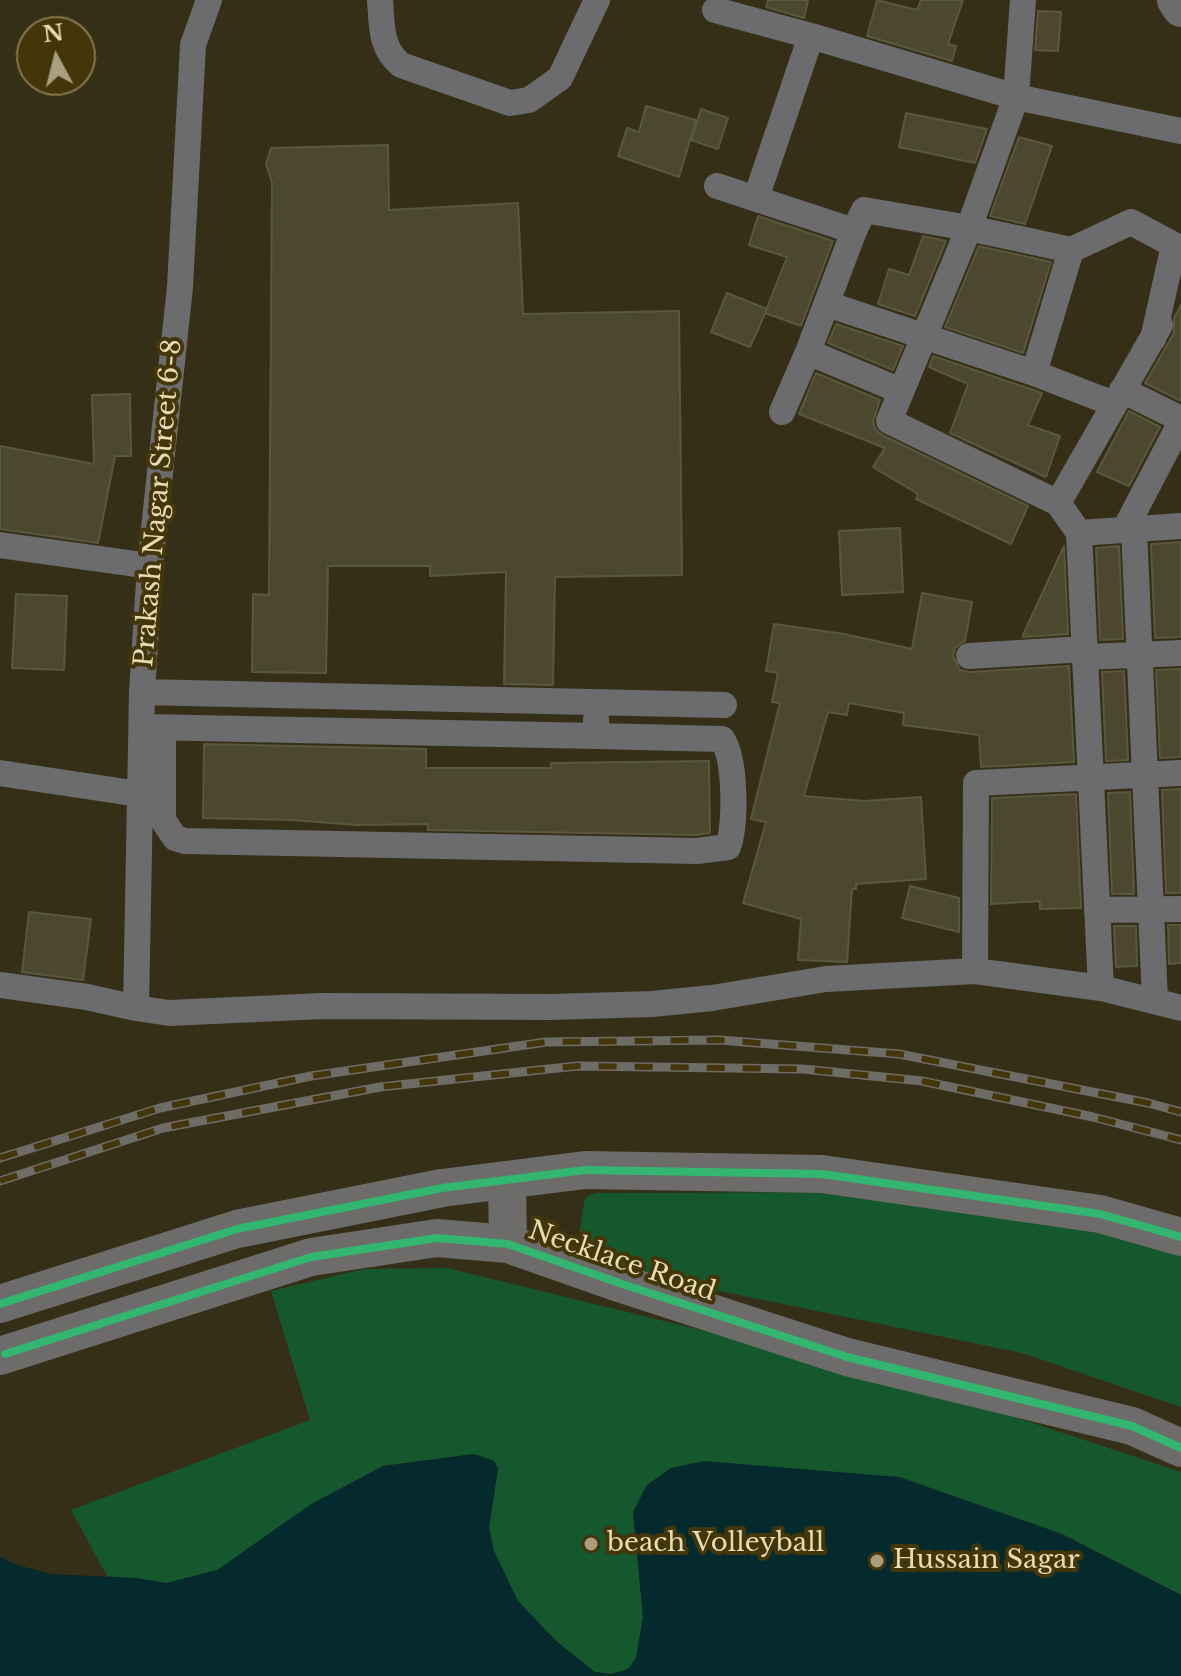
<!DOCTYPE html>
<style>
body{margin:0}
#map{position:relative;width:1181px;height:1676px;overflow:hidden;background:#362f17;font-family:"Libre Baskerville",serif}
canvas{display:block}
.north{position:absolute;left:16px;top:16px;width:80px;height:80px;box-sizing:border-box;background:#43360a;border:2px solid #85784e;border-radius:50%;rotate:353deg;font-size:22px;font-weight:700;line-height:32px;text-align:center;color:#e7dbb5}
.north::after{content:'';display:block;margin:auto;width:28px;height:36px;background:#a99f7e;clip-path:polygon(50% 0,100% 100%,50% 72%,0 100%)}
</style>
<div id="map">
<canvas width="1181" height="1676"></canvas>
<div class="north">N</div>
</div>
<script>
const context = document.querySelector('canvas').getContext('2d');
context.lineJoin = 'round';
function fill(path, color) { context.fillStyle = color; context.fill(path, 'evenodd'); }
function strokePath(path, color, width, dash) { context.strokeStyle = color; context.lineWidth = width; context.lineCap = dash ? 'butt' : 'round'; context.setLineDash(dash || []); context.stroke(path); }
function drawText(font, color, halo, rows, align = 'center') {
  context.font = font + ' "Libre Baskerville",serif'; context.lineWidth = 8; context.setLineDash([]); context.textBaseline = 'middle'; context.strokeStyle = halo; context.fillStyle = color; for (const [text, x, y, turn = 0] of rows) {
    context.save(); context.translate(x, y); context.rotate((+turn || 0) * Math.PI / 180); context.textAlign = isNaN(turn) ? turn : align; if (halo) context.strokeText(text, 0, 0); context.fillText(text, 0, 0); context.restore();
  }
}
fill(new Path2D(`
 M 878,1192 L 928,1198 L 1181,1249 L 1181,1407 L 1022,1353 L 661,1279 L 577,1249 L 585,1198 L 596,1193 Z
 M 447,1268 L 897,1378 L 1181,1472 L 1181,1595 L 1062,1534 L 899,1477 L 671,1468 L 647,1485 L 633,1512 L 643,1617 L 636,1658 L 628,1669 L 611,1674 L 595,1672 L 556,1641 L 518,1601 L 493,1551 L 489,1527 L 498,1469 L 494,1461 L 474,1454 L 383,1466 L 217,1570 L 167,1583 L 107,1576 L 71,1510 L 310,1420 L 271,1291 L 364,1269 Z`), '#16582d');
fill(new Path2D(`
 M 474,1454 L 494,1461 L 498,1469 L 489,1527 L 494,1551 L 518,1601 L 556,1641 L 595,1672 L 611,1674 L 628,1669 L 636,1658 L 643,1617 L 633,1512 L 647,1485 L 671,1468 L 704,1461 L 899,1477 L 1062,1534 L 1181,1595 L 1181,1676 L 0,1676 L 0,1557 L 17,1565 L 51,1574 L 136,1578 L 167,1583 L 217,1570 L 311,1504 L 383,1466 Z`), '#052a2e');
const building = new Path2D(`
 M 768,0 L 808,0 L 804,18 L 766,7 Z
 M 877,0 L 917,10 L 921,0 L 963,0 L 948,44 L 956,46 L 952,61 L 867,36 Z
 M 1038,11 L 1061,12 L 1058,51 L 1035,50 Z
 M 646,106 L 696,120 L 679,177 L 618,156 L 627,128 L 639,132 Z
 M 701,109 L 728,118 L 718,149 L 691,140 Z
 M 906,113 L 987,129 L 975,163 L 899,147 Z
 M 1019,137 L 1052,146 L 1025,224 L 990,216 Z
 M 388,145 L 389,210 L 518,203 L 523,314 L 679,311 L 682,575 L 555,577 L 553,685 L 504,684 L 506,572 L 430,576 L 430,566 L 328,566 L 326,673 L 252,672 L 253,594 L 269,595 L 272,183 L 266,164 L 271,148 Z
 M 758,216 L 833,241 L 801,326 L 765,313 L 787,257 L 749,245 Z
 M 923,236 L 946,241 L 915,316 L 878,304 L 889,269 L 909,275 Z
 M 979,246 L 1051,262 L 1023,353 L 945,327 Z
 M 727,293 L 767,309 L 750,347 L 711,332 Z
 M 1181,305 L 1181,401 L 1145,383 L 1174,333 L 1174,318 Z
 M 836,324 L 903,346 L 893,370 L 828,343 Z
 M 933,356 L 1042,393 L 1028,425 L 1060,436 L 1046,477 L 950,433 L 968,384 L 929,367 Z
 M 816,373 L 880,400 L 873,422 L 876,430 L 882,435 L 1028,506 L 1011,544 L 916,499 L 918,494 L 873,467 L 885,448 L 799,414 Z
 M 130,394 L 131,456 L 115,456 L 98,543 L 0,529 L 0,446 L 94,464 L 92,395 Z
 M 1129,411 L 1160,427 L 1129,486 L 1097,472 Z
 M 900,528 L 903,592 L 842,595 L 839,531 Z
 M 1181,542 L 1181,637 L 1155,638 L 1151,544 Z
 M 1064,546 L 1068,634 L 1023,637 L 1023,635 Z
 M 1119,546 L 1123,639 L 1100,640 L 1096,548 Z
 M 922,593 L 972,602 L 965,641 L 955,648 L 953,656 L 960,670 L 970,672 L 1069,666 L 1074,762 L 981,767 L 979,735 L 903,725 L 904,713 L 849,703 L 847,715 L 828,712 L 804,796 L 864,801 L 921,797 L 926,879 L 856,884 L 856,889 L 852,889 L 847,962 L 798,960 L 801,919 L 743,903 L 766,822 L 751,819 L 780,703 L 772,702 L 778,673 L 766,671 L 774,624 L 844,634 L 912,649 Z
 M 16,594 L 67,596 L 64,670 L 12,668 Z
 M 1181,669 L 1181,757 L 1160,758 L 1156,670 Z
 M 1124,671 L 1128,760 L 1106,761 L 1102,672 Z
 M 204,744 L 426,749 L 426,768 L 551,768 L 551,763 L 709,761 L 710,833 L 696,835 L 428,830 L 428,824 L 357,825 L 292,820 L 203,818 Z
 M 1181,789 L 1181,893 L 1166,893 L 1162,790 Z
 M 1130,792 L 1134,894 L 1112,894 L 1108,793 Z
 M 1076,794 L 1081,908 L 1040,909 L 1040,901 L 991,904 L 992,798 Z
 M 910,886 L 959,898 L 959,932 L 902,918 Z
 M 29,912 L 91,919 L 83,980 L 22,972 Z
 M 1168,925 L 1181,925 L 1181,963 L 1169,964 Z
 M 1114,926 L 1136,926 L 1137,966 L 1116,967 Z`);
fill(building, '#4c4830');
strokePath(building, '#5a583c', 2);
strokePath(new Path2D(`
 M 380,0 C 382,25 380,48 401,65 L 510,103 L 529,100 L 560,78 L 597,0
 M 1023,0 L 1016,97 L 969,228 L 889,421 L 1058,503 L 1079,533 L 1181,526
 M 715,10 L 811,36 L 1016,97 L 1181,131
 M 717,186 L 854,231 L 864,210 L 969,228 L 1071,250 L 1131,222 L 1174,245 L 1153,339
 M 756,198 L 811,36
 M 827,304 L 1034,373 L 1114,404
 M 808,352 L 901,391
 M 1034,373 L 1071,250
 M 1122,390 L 1181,419
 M 782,412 L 808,352 L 854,231
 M 1058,503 L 1160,325
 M 1125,529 L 1181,422
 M 1134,529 L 1155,1000
 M 1079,533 L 1101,988
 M 0,545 L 150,566
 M 969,656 L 1085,649
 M 1086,657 L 1181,653
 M 142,692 L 724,705
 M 146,727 L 597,736 L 596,719
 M 163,728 L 163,820 L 175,838 L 185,841 L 697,851 L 728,847 C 736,825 736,759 722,739 L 597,736
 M 0,773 L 139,794
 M 1097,910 L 1181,909
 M 975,971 L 976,783 L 1181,773
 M 0,985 L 87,997 L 136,1008 L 169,1013 L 323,1006 L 551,1007 L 652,1004 L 712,998 L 826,979 L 975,971 L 1101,988 L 1181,1008
 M 136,1008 L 142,692 L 150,566 L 180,287 L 193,45 L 209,0`), '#6c6b6d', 26);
strokePath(new Path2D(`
 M 1176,0 L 1181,8
 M 507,1180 L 508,1244
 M 0,1304 L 237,1229 L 442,1188 L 585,1170 L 822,1174 L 1100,1214 L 1181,1237
 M 0,1356 L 311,1257 L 437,1238 L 508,1244 L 622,1284 L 847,1357 L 1132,1426 L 1181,1448`), '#6d6c6b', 38);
const rail = new Path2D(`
 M 0,1158 L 160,1108 L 311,1076 L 546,1042 L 719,1040 L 899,1054 L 1148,1103 L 1181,1112
 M 0,1181 L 163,1128 L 380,1087 L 577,1066 L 803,1069 L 922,1081 L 1093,1117 L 1181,1140`);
strokePath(rail, '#6e6c66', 9);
strokePath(rail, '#43360a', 6, [18]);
strokePath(new Path2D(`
 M 0,1304 L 237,1229 L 442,1188 L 585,1170 L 822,1174 L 1100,1214 L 1181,1237
 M 5,1354 L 311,1257 L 437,1238 L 508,1244 L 622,1284 L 847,1357 L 1132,1426 L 1181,1448`), '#33b770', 8);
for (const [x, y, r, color] of [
 [591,1544,8,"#a99f7e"],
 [877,1561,8,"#a99f7e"]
]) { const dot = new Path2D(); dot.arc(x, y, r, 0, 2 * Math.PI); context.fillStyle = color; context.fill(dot); strokePath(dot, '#43360a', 3); }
drawText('26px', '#e7dbb5', '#43360a', [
 ["Prakash Nagar Street 6-8",159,503,-85],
 ["Necklace Road",622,1262,19]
]);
drawText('26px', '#e7dbb5', '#43360a', [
 ["beach Volleyball",607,1544],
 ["Hussain Sagar",893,1561]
], 'left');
</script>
